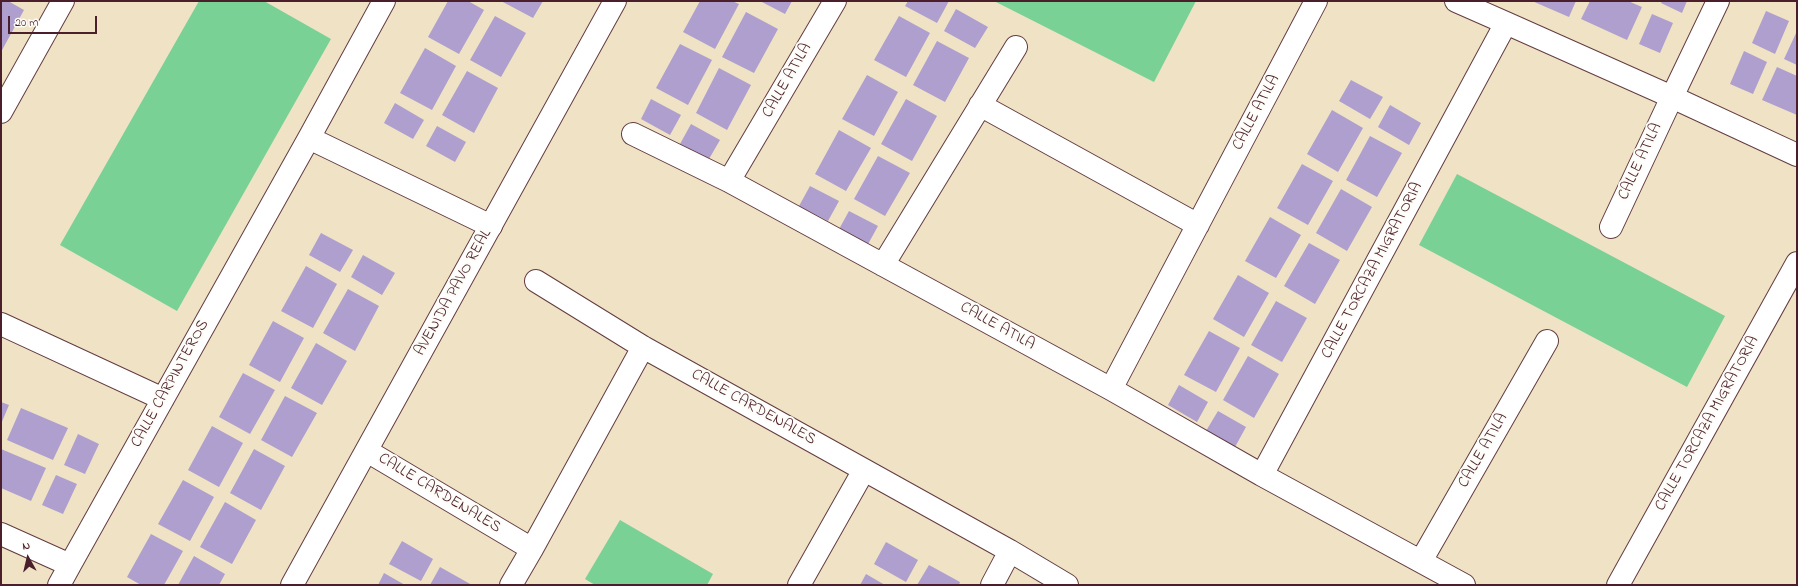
<!DOCTYPE html>
<style>
body{margin:0}
#map{position:relative;width:1798px;height:586px;overflow:hidden;background:#f0e2c4;font-family:"Indie Flower",sans-serif}
canvas{display:block}
.frame{position:absolute;inset:0;border:2px solid #4a1f2b;pointer-events:none}
.north{position:absolute;left:8px;top:538px;width:40px;height:40px;-webkit-text-stroke:3px #fdfcf7;paint-order:stroke;rotate:352deg;font-size:11px;font-weight:700;line-height:16px;text-align:center;color:#4a1f2b}
.north::after{content:'';display:block;margin:auto;width:14px;height:18px;background:#4a1f2b;clip-path:polygon(50% 0,100% 100%,50% 72%,0 100%)}
.scale{position:absolute;left:8px;top:16px;width:89px;height:18px;box-sizing:border-box;border:2px solid #4a1f2b;border-top:0;padding-left:5px;font-size:12px;line-height:14px;white-space:nowrap;color:#4a1f2b;-webkit-text-stroke:3px #fdfcf7;paint-order:stroke}
</style>
<div id="map">
<canvas width="1798" height="586"></canvas>
<div class="frame"></div>
<div class="north">N</div>
<div class="scale">20 m</div>
</div>
<script>
const context = document.querySelector('canvas').getContext('2d');
context.lineJoin = 'round';
function fill(path, color) { context.fillStyle = color; context.fill(path, 'evenodd'); }
function strokePath(path, color, width, dash) { context.strokeStyle = color; context.lineWidth = width; context.lineCap = dash ? 'butt' : 'round'; context.setLineDash(dash || []); context.stroke(path); }
function drawText(font, color, halo, rows, align = 'center') {
  context.font = font + ' "Indie Flower",sans-serif'; context.lineWidth = 4; context.setLineDash([]); context.textBaseline = 'middle'; context.strokeStyle = halo; context.fillStyle = color; for (const [text, x, y, turn = 0] of rows) {
    context.save(); context.translate(x, y); context.rotate((+turn || 0) * Math.PI / 180); context.textAlign = isNaN(turn) ? turn : align; if (halo) context.strokeText(text, 0, 0); context.fillText(text, 0, 0); context.restore();
  }
}
fill(new Path2D(`
 M 199,1 L 264,1 L 331,39 L 177,311 L 60,245 Z
 M 994,1 L 1196,1 L 1154,82 Z
 M 1457,174 L 1725,316 L 1687,387 L 1419,245 Z
 M 620,520 L 713,574 L 707,585 L 595,585 L 585,579 Z`), '#79d196');
fill(new Path2D(`
 M 1,1 L 8,1 L 24,10 L 1,52 Z
 M 448,1 L 468,1 L 484,10 L 459,54 L 428,37 Z
 M 501,1 L 543,1 L 533,18 Z
 M 700,1 L 732,1 L 739,4 L 715,49 L 683,32 Z
 M 760,1 L 792,1 L 785,14 Z
 M 908,1 L 949,1 L 937,23 L 905,6 Z
 M 1532,1 L 1576,1 L 1569,17 Z
 M 1590,1 L 1628,1 L 1642,7 L 1627,40 L 1581,19 Z
 M 1662,1 L 1687,1 L 1682,13 L 1661,3 Z
 M 956,9 L 988,27 L 975,48 L 944,31 Z
 M 1766,11 L 1789,21 L 1775,54 L 1752,43 Z
 M 746,12 L 778,29 L 754,73 L 722,57 Z
 M 1652,14 L 1673,23 L 1660,53 L 1639,44 Z
 M 495,16 L 526,33 L 501,77 L 470,60 Z
 M 899,16 L 930,33 L 906,77 L 874,60 Z
 M 1797,31 L 1797,65 L 1784,59 Z
 M 937,41 L 969,58 L 945,102 L 913,85 Z
 M 680,44 L 712,60 L 688,105 L 656,88 Z
 M 425,48 L 456,66 L 432,110 L 400,93 Z
 M 1744,51 L 1767,62 L 1753,94 L 1730,84 Z
 M 1777,67 L 1797,76 L 1797,115 L 1762,100 Z
 M 719,68 L 751,85 L 727,130 L 696,113 Z
 M 467,71 L 498,88 L 474,133 L 442,115 Z
 M 867,75 L 898,92 L 874,136 L 842,119 Z
 M 1351,80 L 1383,97 L 1370,119 L 1339,101 Z
 M 651,99 L 681,115 L 670,135 L 641,119 Z
 M 906,99 L 937,116 L 912,161 L 881,144 Z
 M 395,103 L 424,120 L 413,139 L 384,123 Z
 M 1390,105 L 1421,123 L 1409,145 L 1378,127 Z
 M 1332,110 L 1363,128 L 1338,172 L 1307,154 Z
 M 691,124 L 720,140 L 709,159 L 680,144 Z
 M 437,126 L 466,142 L 455,162 L 426,146 Z
 M 839,130 L 871,148 L 846,191 L 815,174 Z
 M 1370,136 L 1402,153 L 1377,197 L 1346,180 Z
 M 878,156 L 910,173 L 885,216 L 854,199 Z
 M 1302,164 L 1333,181 L 1308,225 L 1277,208 Z
 M 810,186 L 839,201 L 828,221 L 799,206 Z
 M 1341,189 L 1372,207 L 1347,251 L 1316,233 Z
 M 849,211 L 878,226 L 867,246 L 838,231 Z
 M 1270,217 L 1301,235 L 1276,278 L 1245,261 Z
 M 321,233 L 353,250 L 340,272 L 309,255 Z
 M 1309,243 L 1340,260 L 1315,304 L 1284,286 Z
 M 363,255 L 395,273 L 382,295 L 351,277 Z
 M 306,266 L 337,284 L 313,328 L 281,311 Z
 M 1238,275 L 1269,293 L 1244,337 L 1213,319 Z
 M 348,289 L 379,306 L 355,351 L 323,333 Z
 M 1276,301 L 1307,318 L 1282,362 L 1251,345 Z
 M 273,321 L 304,338 L 280,382 L 249,365 Z
 M 1209,331 L 1240,348 L 1216,392 L 1184,375 Z
 M 316,343 L 347,361 L 322,405 L 291,388 Z
 M 1248,356 L 1279,374 L 1254,418 L 1223,400 Z
 M 243,373 L 275,390 L 250,434 L 219,417 Z
 M 1179,385 L 1208,402 L 1197,422 L 1168,405 Z
 M 285,396 L 317,413 L 292,457 L 261,440 Z
 M 1,402 L 9,405 L 1,424 Z
 M 21,408 L 68,428 L 53,460 L 7,440 Z
 M 1218,411 L 1246,427 L 1235,447 L 1206,431 Z
 M 212,426 L 243,443 L 219,487 L 188,470 Z
 M 78,434 L 99,444 L 85,474 L 64,465 Z
 M 1,449 L 46,468 L 31,501 L 1,488 Z
 M 254,449 L 285,466 L 261,510 L 230,493 Z
 M 56,475 L 77,484 L 63,514 L 42,505 Z
 M 183,480 L 214,497 L 190,541 L 158,524 Z
 M 225,502 L 256,520 L 232,564 L 200,547 Z
 M 151,534 L 183,551 L 164,585 L 141,585 L 127,577 Z
 M 402,541 L 433,559 L 421,581 L 389,564 Z
 M 886,542 L 918,560 L 906,582 L 874,564 Z
 M 194,556 L 225,574 L 219,585 L 178,585 Z
 M 929,565 L 960,582 L 959,585 L 917,585 Z
 M 440,567 L 472,585 L 430,585 Z
 M 384,573 L 405,585 L 378,585 Z
 M 866,574 L 885,585 L 860,585 Z`), '#ae9fcf');
const minor = new Path2D(`
 M 835,1 L 729,181 L 1111,389 L 1262,475
 M 1456,1 L 1506,23
 M 980,105 L 1198,225
 M 1,112 L 63,1
 M 633,134 L 729,181
 M 309,138 L 491,226
 M 1611,227 L 1672,97 L 1797,155
 M 883,265 L 1016,47
 M 536,281 L 643,347 L 1010,551 L 1067,585
 M 1,324 L 163,399
 M 1111,389 L 1316,1
 M 367,451 L 532,549
 M 1,534 L 70,565 L 309,138 L 384,1
 M 1421,561 L 1547,341
 M 59,585 L 70,565
 M 511,585 L 532,549 L 643,347
 M 799,585 L 864,470
 M 992,585 L 1010,551
 M 1464,585 L 1262,475 L 1506,23 L 1672,97 L 1718,1
 M 1618,585 L 1797,263`);
const tertiary = new Path2D(`
 M 292,585 L 615,1`);
strokePath(minor, '#633c42', 24);
strokePath(tertiary, '#633c42', 24);
strokePath(minor, '#fff', 22);
strokePath(tertiary, '#fff', 22);
drawText('16px', '#4a1f2b', '#fdfcf7', [
 ["CALLE ATILA",788,81,-60],
 ["CALLE ATILA",1257,113,-62],
 ["CALLE ATILA",1641,162,-65],
 ["CALLE TORCAZA MIGRATORIA",1373,271,-62],
 ["AVENIDA PAVO REAL",454,293,-61],
 ["CALLE ATILA",997,327,29],
 ["CALLE CARPINTEROS",171,384,-61],
 ["CALLE CARDENALES",753,408,29],
 ["CALLE TORCAZA MIGRATORIA",1708,424,-61],
 ["CALLE ATILA",1484,451,-60],
 ["CALLE CARDENALES",439,494,31]
]);
</script>
